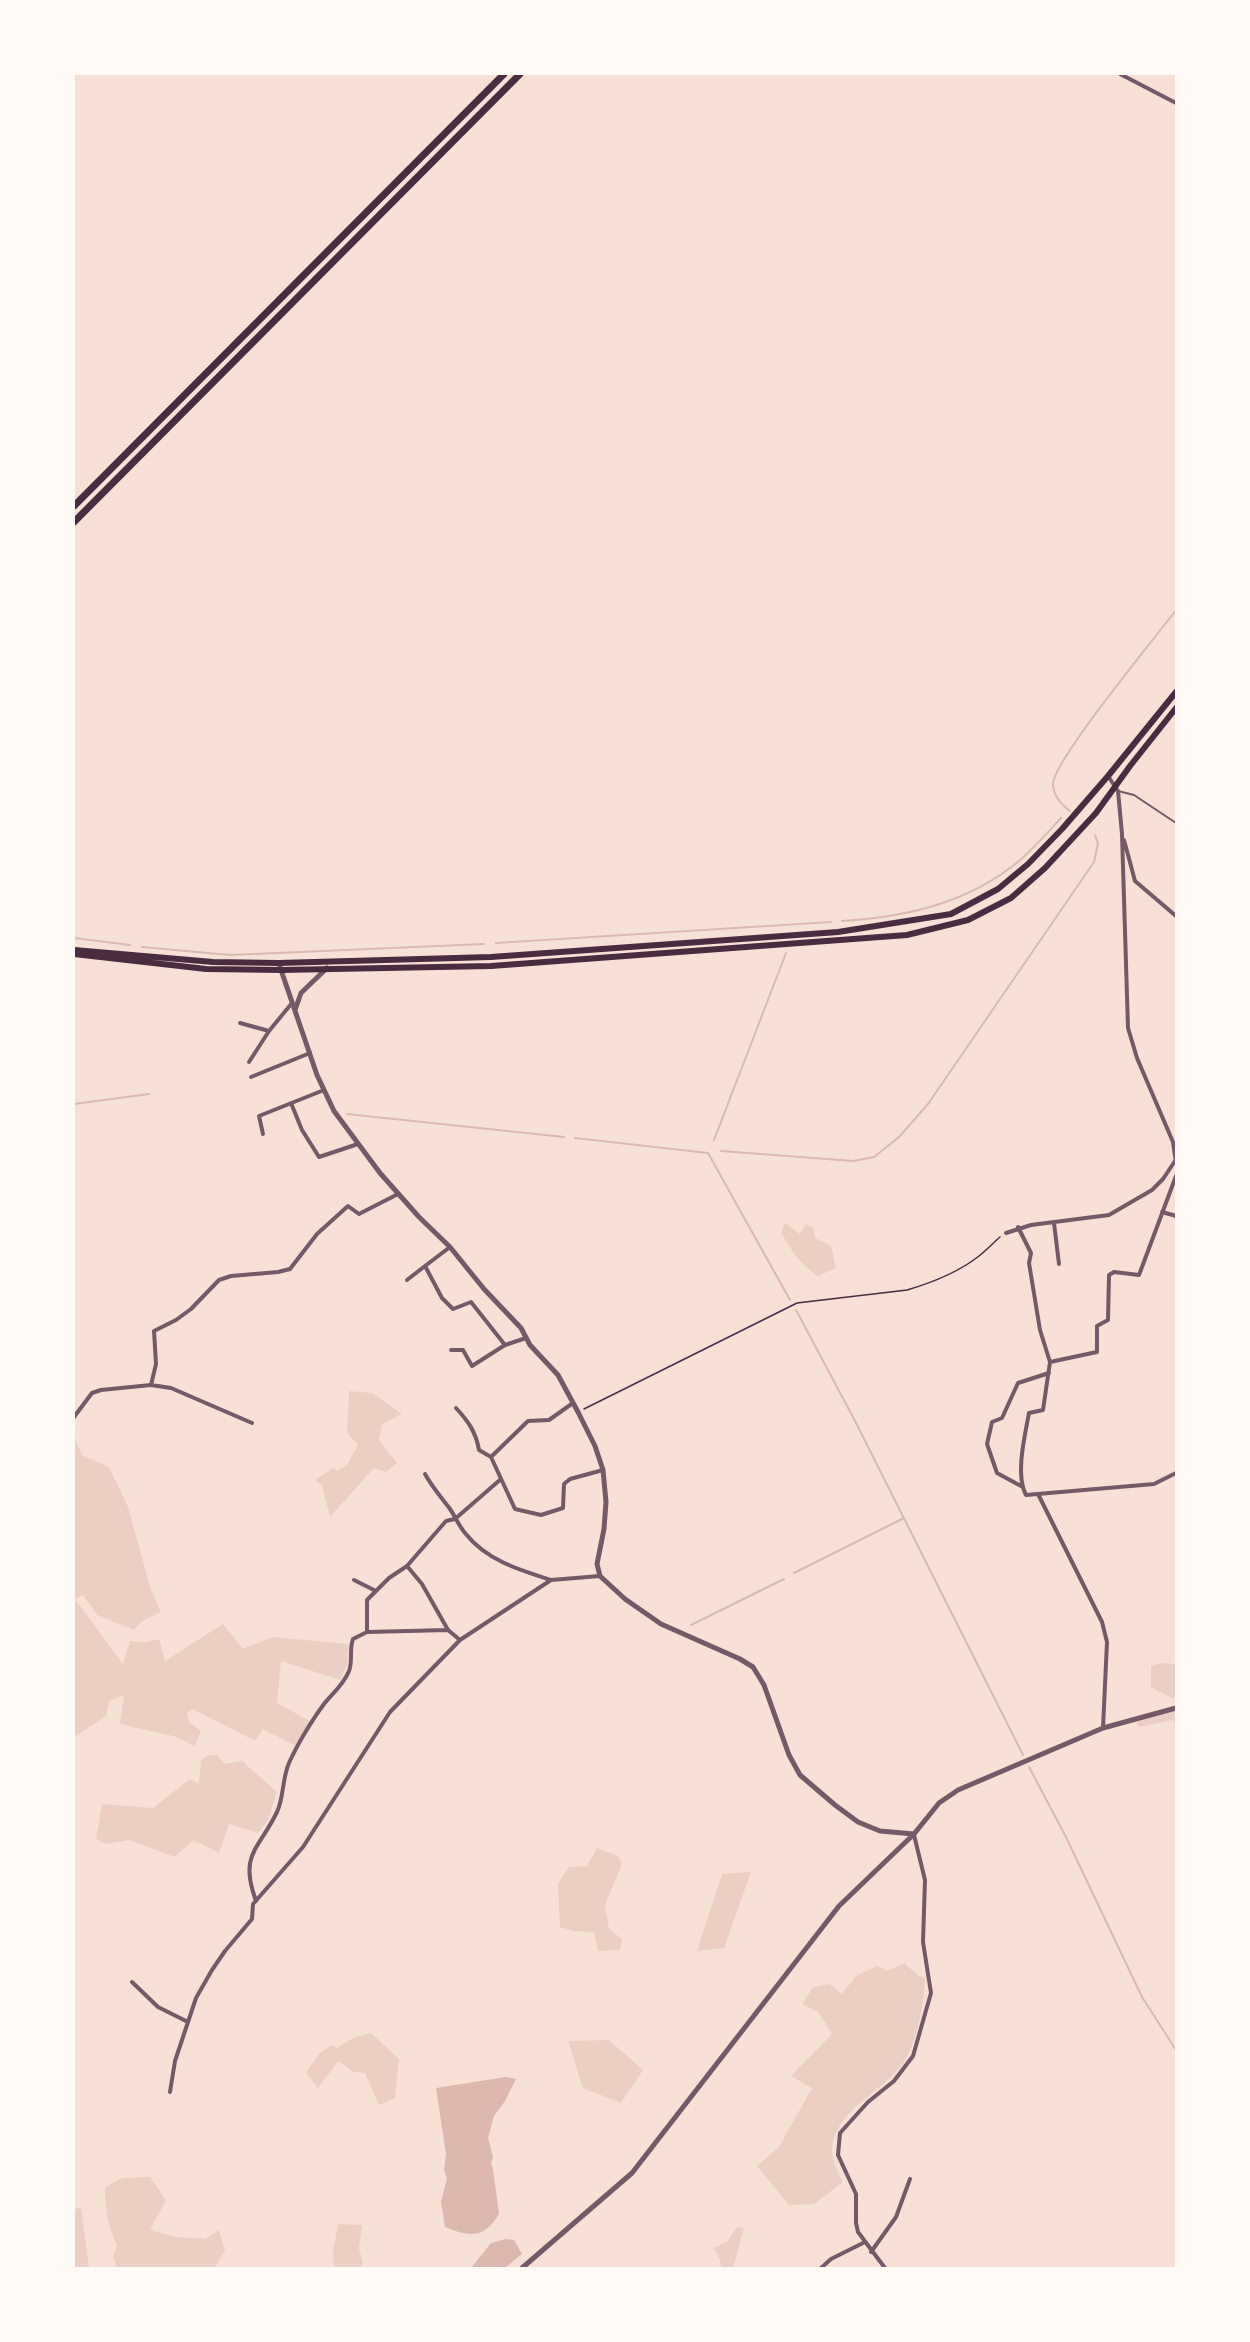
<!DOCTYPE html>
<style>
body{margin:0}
#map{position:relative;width:1250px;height:2342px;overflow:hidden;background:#f7e1d7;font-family:Cabin,sans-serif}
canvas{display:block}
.frame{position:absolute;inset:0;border:75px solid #fffaf5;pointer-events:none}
</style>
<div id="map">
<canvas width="1250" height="2342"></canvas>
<div class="frame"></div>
</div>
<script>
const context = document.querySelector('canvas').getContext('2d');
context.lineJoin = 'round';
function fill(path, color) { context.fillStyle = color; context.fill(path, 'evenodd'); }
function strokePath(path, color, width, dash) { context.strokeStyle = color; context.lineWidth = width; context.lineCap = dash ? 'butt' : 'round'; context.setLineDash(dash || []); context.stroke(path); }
fill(new Path2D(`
 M 785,1223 L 800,1234 L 806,1224 L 814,1229 L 815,1238 L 831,1246 L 836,1268 L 818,1276 C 800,1264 791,1251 781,1232 Z
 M 349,1391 L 372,1393 L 402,1414 L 382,1424 L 379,1440 L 397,1463 L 386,1472 L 374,1468 L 330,1517 L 322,1485 L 315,1480 L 333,1468 L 337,1471 L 347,1465 L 358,1445 L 347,1433 Z
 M 74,1437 L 82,1455 L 109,1467 L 128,1507 L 151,1590 L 161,1612 L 142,1621 L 134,1630 L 97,1615 L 83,1595 L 75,1599 L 123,1664 L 130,1641 L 146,1642 L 159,1639 L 165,1661 L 223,1624 L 243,1649 L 272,1637 L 349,1644 L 347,1665 L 340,1680 L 281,1661 L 277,1703 L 310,1721 L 296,1746 L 263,1729 L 255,1741 L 193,1709 L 187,1713 L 189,1722 L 201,1731 L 195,1746 L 177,1737 L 120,1724 L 124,1695 L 109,1701 L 106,1716 L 74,1737 L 74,1585 L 75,1584 L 74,1579 Z
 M 1160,1663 L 1176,1664 L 1176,1698 L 1172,1698 L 1151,1687 L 1151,1666 Z
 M 1176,1710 L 1176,1727 L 1173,1720 L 1140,1727 L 1136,1724 L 1143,1717 Z
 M 208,1755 L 217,1755 L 225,1764 L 242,1761 L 277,1792 L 268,1820 L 258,1833 L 229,1824 L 219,1853 L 193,1840 L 175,1857 L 129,1840 L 106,1844 L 96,1839 L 102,1804 L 153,1808 L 190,1779 L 199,1784 L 201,1760 Z
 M 597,1848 L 618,1856 L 622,1864 L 605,1905 L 609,1929 L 622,1939 L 620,1950 L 598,1951 L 594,1932 L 573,1931 L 560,1927 L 558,1884 L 569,1867 L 587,1866 Z
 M 751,1872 L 724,1948 L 697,1951 L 722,1874 Z
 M 904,1963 L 919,1976 L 925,1978 C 924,2003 919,2031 908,2055 C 890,2091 834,2107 832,2151 C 832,2160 839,2173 843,2182 L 814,2204 L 789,2205 L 757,2166 L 779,2147 L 812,2088 L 791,2076 L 832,2034 L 819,2013 L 802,2004 L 813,1987 L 830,1984 L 842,1994 L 856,1976 L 877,1966 L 887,1971 Z
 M 371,2033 L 399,2059 L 395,2098 L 379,2105 L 365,2073 L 353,2072 L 338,2061 L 318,2088 L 306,2073 L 320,2053 L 332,2045 L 337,2048 L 355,2037 Z
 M 609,2040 L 643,2070 L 621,2103 L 583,2088 L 568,2041 Z
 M 150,2177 L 166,2200 L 150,2230 L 176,2237 L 205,2239 L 219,2230 L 225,2250 L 215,2268 L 117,2268 L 113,2257 L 117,2245 C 107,2225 105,2209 105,2187 L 123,2178 Z
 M 81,2208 L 89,2268 L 74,2268 L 74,2209 Z
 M 338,2224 L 362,2225 L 359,2249 L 363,2262 L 360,2268 L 334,2268 L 333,2252 Z
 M 737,2227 L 744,2228 L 733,2268 L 721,2268 L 720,2259 L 713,2248 L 727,2242 Z`), '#ebcfc5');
fill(new Path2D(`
 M 506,2077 L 516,2079 L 505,2101 L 494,2116 L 488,2138 L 493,2157 L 491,2163 L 493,2169 L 499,2214 C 484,2239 469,2237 445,2227 L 441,2202 L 447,2178 L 444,2170 L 446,2154 L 436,2088 Z
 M 506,2239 L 514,2240 L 522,2254 L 505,2268 L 471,2268 L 491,2243 Z`), '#dcb8b0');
strokePath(new Path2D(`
 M 1070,811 C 1062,805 1053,795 1053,784 C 1053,761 1156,637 1176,610
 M 842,921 C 907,917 968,903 1019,861 C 1034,848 1048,832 1061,818
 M 74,938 L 130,945
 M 496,943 L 831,922
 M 142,947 L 230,955 L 484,944
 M 74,1104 L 149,1094
 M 347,1114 L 564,1137
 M 575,1138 L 708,1153 L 790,1300
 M 714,1140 L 786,953
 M 721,1151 L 853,1161 L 874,1157 L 899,1137 L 928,1104 L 1094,862 L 1098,843 L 1095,835
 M 796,1310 L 854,1419 L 1023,1755
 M 794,1573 L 904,1518
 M 691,1625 L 784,1579
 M 1029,1767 L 1066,1837 L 1142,1997 L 1176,2050`), '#dcb8b0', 2);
strokePath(new Path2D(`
 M 584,1409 L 797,1303 L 907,1290 C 931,1283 960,1271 979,1256 C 987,1250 993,1243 1000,1237`), '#4a2c40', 1.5);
strokePath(new Path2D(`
 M 1118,791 L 1134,795 L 1176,823`), '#755966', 2);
strokePath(new Path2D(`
 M 1120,74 L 1176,103
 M 1108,776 L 1118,791 L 1122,834 L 1128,1028 L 1137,1058 L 1173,1142 L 1176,1163
 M 1124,840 L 1135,881 L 1176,916
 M 240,1023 L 269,1031
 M 249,1062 L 269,1031 L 292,1003
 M 251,1077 L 310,1053
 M 291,1103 L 302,1130 L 319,1157 L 358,1144
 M 263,1134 L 259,1116 L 324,1090
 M 1176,1176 L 1139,1275 L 1114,1272 L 1109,1275 L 1108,1320 L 1097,1326 L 1097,1352 L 1050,1362 L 1043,1410 L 1029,1413 C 1025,1435 1015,1475 1026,1495 L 1154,1484 L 1176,1473
 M 1162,1212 L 1176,1216
 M 1054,1223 L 1059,1264
 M 1018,1227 L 1031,1253 L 1029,1263 L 1040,1330 L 1050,1362
 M 1006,1233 L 1031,1225 L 1109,1215 L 1152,1190 L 1163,1179 L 1175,1161
 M 450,1247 L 425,1266 L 442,1298 L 453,1309 L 471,1302 L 505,1345
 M 407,1280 L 425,1266
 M 451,1350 L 463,1350 L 472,1366 L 505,1345 L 526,1338
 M 151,1385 L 156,1364 L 154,1331 L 176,1320 L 191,1309 L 219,1280 L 231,1276 L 278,1272 L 290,1269 L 317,1234 L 348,1206 L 359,1214 L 398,1194
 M 456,1408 C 468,1421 476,1432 479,1450 L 491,1457 L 528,1421 L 549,1420 L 573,1403
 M 74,1417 L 92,1393 L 101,1390 L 151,1385 L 171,1388 L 252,1423
 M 491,1457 L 515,1509 L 541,1515 L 563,1508 L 564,1484 L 570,1479 L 603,1470
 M 425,1474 C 432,1487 441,1497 450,1509 C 455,1516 459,1526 465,1533 C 486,1560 519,1570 551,1580
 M 1021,1486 L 997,1473 L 987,1444 L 992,1422 L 1002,1418 L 1018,1383 L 1049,1373
 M 1038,1494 L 1102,1622 L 1107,1642 L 1103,1728
 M 407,1566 L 422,1584 L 448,1630 L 460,1640
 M 354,1580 L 376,1591
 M 367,1632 L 367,1600 L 389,1578 L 407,1566 L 446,1521 L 455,1519 L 501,1479
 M 256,1901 C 239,1854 258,1851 277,1812 C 284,1797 282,1779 289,1763 C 297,1745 312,1720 324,1704 C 333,1693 344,1684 349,1671 C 353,1661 349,1649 353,1639 L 367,1632 L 448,1630
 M 132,1982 L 158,2007 L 188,2022
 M 170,2092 L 175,2061 L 196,1998 L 212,1970 L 225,1951 L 252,1919 L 253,1904 L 303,1847 L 390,1712 L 460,1640 L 551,1580 L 600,1576
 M 871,2252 L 896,2217 L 910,2179
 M 821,2268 L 831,2259 L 865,2242
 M 885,2268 L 858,2232 L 856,2223 L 856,2194 L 838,2155 L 840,2133 L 868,2102 L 894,2081 L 913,2056 L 931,1993 L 923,1942 L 925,1880 L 914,1835`), '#755966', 4);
strokePath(new Path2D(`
 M 280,967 L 317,1075 L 334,1111 L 380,1173 L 419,1217 L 450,1247 L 484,1289 L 521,1328 L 530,1345 L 558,1375 L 578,1412 L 595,1446 L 603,1470 L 606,1502 L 604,1529 L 597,1564 L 600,1576 L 625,1599 L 661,1624 L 740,1659 L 753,1667 L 764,1685 L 789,1755 L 800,1775 L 835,1805 L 858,1822 L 880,1831 L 914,1834
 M 295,1010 L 301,993 L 327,968
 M 522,2268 L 632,2173 L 839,1906 L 914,1834 L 939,1803 L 958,1790 L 1103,1728 L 1176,1708`), '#755966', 5);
strokePath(new Path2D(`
 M 74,950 L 213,962 L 279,963 L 491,957 L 838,932 L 951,914 L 998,889 L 1028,864 L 1062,829 L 1108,776 L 1176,692
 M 74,954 L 206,969 L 281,970 L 491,966 L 907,935 L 968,920 L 1011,898 L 1045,868 L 1096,813 L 1130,766 L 1176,708`), '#4a2c40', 6);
strokePath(new Path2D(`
 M 74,506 L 504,74
 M 74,522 L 520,74`), '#4a2c40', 7);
</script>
